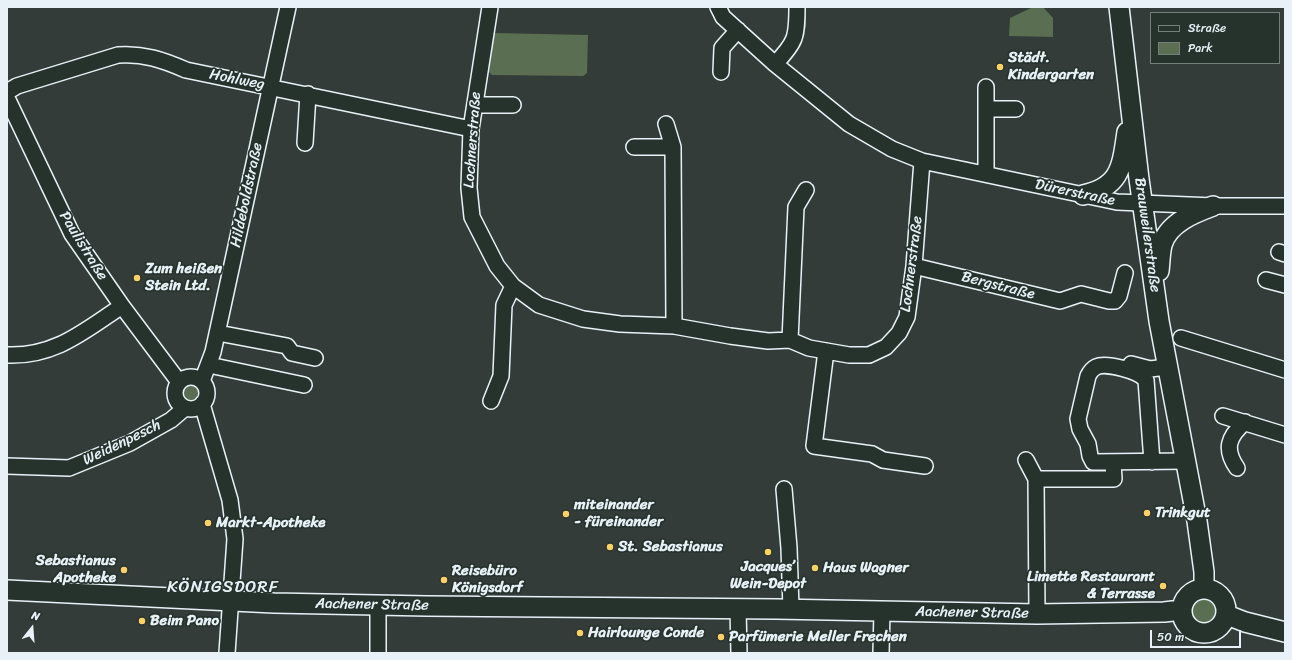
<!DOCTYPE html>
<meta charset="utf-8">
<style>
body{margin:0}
#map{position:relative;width:1292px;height:660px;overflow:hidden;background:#343c39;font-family:Sriracha,sans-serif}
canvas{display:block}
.frame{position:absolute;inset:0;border:8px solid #e8f1f8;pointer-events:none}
.legend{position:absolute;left:1150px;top:12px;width:130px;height:52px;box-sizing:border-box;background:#26332d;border:1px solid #747f7e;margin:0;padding:5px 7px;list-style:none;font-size:12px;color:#e8f1f8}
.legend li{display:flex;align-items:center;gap:8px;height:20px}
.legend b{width:20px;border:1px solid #747f7e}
.north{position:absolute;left:12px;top:608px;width:40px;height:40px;-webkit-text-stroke:3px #26332d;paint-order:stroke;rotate:17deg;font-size:11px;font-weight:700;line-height:16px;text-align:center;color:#e8f1f8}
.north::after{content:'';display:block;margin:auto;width:14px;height:18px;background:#e8f1f8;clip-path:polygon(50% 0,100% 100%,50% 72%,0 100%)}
.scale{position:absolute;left:1150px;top:630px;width:91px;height:18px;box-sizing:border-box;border:2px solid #e8f1f8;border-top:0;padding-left:5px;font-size:12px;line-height:14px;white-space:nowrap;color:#e8f1f8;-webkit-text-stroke:3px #26332d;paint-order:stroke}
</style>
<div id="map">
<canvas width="1292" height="660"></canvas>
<div class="frame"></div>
<ul class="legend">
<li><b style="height:5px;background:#26332d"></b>Straße</li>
<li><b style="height:11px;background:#5a6e51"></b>Park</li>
</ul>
<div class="north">N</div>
<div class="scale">50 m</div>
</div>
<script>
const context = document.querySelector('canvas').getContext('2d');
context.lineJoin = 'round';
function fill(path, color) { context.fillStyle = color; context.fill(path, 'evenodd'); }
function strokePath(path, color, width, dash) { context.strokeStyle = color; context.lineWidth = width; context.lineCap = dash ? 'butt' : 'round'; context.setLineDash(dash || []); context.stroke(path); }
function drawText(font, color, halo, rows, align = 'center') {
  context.font = font + ' Sriracha,sans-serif'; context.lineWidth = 3.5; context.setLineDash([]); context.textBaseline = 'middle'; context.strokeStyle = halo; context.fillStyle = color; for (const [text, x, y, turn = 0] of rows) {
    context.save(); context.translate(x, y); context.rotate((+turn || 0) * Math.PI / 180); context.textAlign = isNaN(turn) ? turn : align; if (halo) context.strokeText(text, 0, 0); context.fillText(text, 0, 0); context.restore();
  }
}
fill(new Path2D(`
 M 1033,7 L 1043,7 L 1053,18 L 1053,37 L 1009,36 L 1010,18 Z
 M 494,33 L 588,35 L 587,73 L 583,76 L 492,75 L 489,72 Z
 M182 392a8 8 0 1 1 16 0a8 8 0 1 1-16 0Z
 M1192 611a12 12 0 1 1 24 0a12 12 0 1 1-24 0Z`), '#5a6e51');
const minor = new Path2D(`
 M 490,7 L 471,129 L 469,188 L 472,217 L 497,266 L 513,286 L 539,305 L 583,319 L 620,324 L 674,326 L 730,336 L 768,341 L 790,340 L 809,348 L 849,355 L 869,355 L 886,347 L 899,333 L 907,317 L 914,266 L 922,161
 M 718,7 L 723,17 L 775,64 L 849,124 L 892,149 L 922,161 L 1117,202 L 1213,206 L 1285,206
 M 775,64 C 796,42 797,37 797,7
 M 721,72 L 722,48 L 738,30
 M 7,92 L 17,86 L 118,55 C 143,53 163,60 186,70 L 471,129
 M 7,98 L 72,234 L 122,306 L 179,382
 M 475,105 L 513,105
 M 986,109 L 1016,109
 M 666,124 L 673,147 L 674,326
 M 305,143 L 308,94
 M 634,147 L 673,147
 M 986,174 L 986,87
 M 1279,252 L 1285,254
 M 914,266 L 1060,301 L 1081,294 L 1109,301 L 1115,301 L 1119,296 L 1125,273
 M 1266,280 L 1285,285
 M 218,333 L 287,346 L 292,353 L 315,358
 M 1181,338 L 1285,370
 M 790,340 L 796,207 L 806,190
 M 826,351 L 814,446 L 872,454 L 883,460 L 925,466
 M 7,355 C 55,357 84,331 122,306
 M 1131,364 L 1150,369 L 1167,367
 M 209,365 L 304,385
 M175 393a16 16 0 1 1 32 0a16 16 0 1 1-32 0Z
 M 202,381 L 213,352 L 288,7
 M 491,401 L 501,376 L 504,305 L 513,286
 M 202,404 L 230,500 L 235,539 L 227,653
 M 1223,416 L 1285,435
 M 1026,460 L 1036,479
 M 1152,462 L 1146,380 C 1139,371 1106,362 1096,367 C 1092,369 1090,372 1088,376 L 1078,419 L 1080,429 L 1088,444 L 1090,456 L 1093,462 L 1187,461
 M 7,466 L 69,468 L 130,443 L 171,420 L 185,408
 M 1237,468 C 1224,449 1228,437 1245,422
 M 784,489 L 789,548 L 791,609
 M 738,609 L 739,653
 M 1037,614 L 1036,479 L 1114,479 L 1113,463
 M 378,653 L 378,605
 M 881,653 L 882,611`);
const major = new Path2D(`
 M 1119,7 L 1139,179 L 1159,321 L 1197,521 L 1204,572 L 1204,589
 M 1083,195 C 1121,187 1122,166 1127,132
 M 1159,271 C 1160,263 1160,253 1162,245 C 1168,223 1194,213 1213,206
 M1182 611a22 22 0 1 1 44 0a22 22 0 1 1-44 0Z
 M 7,590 L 274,603 L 427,606 L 776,609 L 1037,614 L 1164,612 L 1182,610
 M 1227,615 L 1245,622 L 1285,632`);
strokePath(minor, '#e8f1f8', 18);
strokePath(major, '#e8f1f8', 22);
strokePath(minor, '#26332d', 15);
strokePath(major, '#26332d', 19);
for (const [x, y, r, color] of [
 [1000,67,4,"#ffd166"],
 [137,278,4,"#ffd166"],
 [1147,513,4,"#ffd166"],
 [566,514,4,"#ffd166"],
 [208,523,4,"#ffd166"],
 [610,547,4,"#ffd166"],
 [768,552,4,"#ffd166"],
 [815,568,4,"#ffd166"],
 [124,570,4,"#ffd166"],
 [444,580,4,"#ffd166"],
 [1163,586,4,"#ffd166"],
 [142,621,4,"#ffd166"],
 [580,633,4,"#ffd166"],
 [721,637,4,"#ffd166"]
]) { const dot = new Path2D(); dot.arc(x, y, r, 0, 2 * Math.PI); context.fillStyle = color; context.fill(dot); strokePath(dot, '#26332d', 1.5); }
drawText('bold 15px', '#e8f1f8', '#26332d', [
 ["Städt.",1008,58],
 ["Kindergarten",1008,75],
 ["Zum heißen",145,269],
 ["Stein Ltd.",145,286],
 ["miteinander",574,505],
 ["- füreinander",574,522],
 ["Trinkgut",1155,513],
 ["Markt-Apotheke",216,523],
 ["St. Sebastianus",618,547],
 ["Sebastianus",116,561,"right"],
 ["Apotheke",116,578,"right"],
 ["Jacques’",768,567,"center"],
 ["Wein-Depot",768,584,"center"],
 ["Haus Wagner",823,568],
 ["Reisebüro",452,571],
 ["Königsdorf",452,588],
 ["Limette Restaurant",1155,577,"right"],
 ["& Terrasse",1155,594,"right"],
 ["Beim Pano",150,621],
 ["Hairlounge Conde",588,633],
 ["Parfümerie Meller Frechen",729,637]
], 'left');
drawText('15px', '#e8f1f8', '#26332d', [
 ["Hohlweg",237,80,11],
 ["Lochnerstraße",473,140,-86],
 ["Dürerstraße",1075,193,12],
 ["Hildeboldstraße",247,195,-78],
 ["Brauweilerstraße",1147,235,82],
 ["Paulistraße",83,246,58],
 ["Lochnerstraße",912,264,-83],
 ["Bergstraße",998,286,14],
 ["Weidenpesch",122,443,-26],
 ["Aachener Straße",372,605,1],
 ["Aachener Straße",972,613,1]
]);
context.letterSpacing = '1px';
drawText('17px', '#e8f1f8', '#26332d', [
 ["KÖNIGSDORF",223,588]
]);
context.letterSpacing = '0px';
</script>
